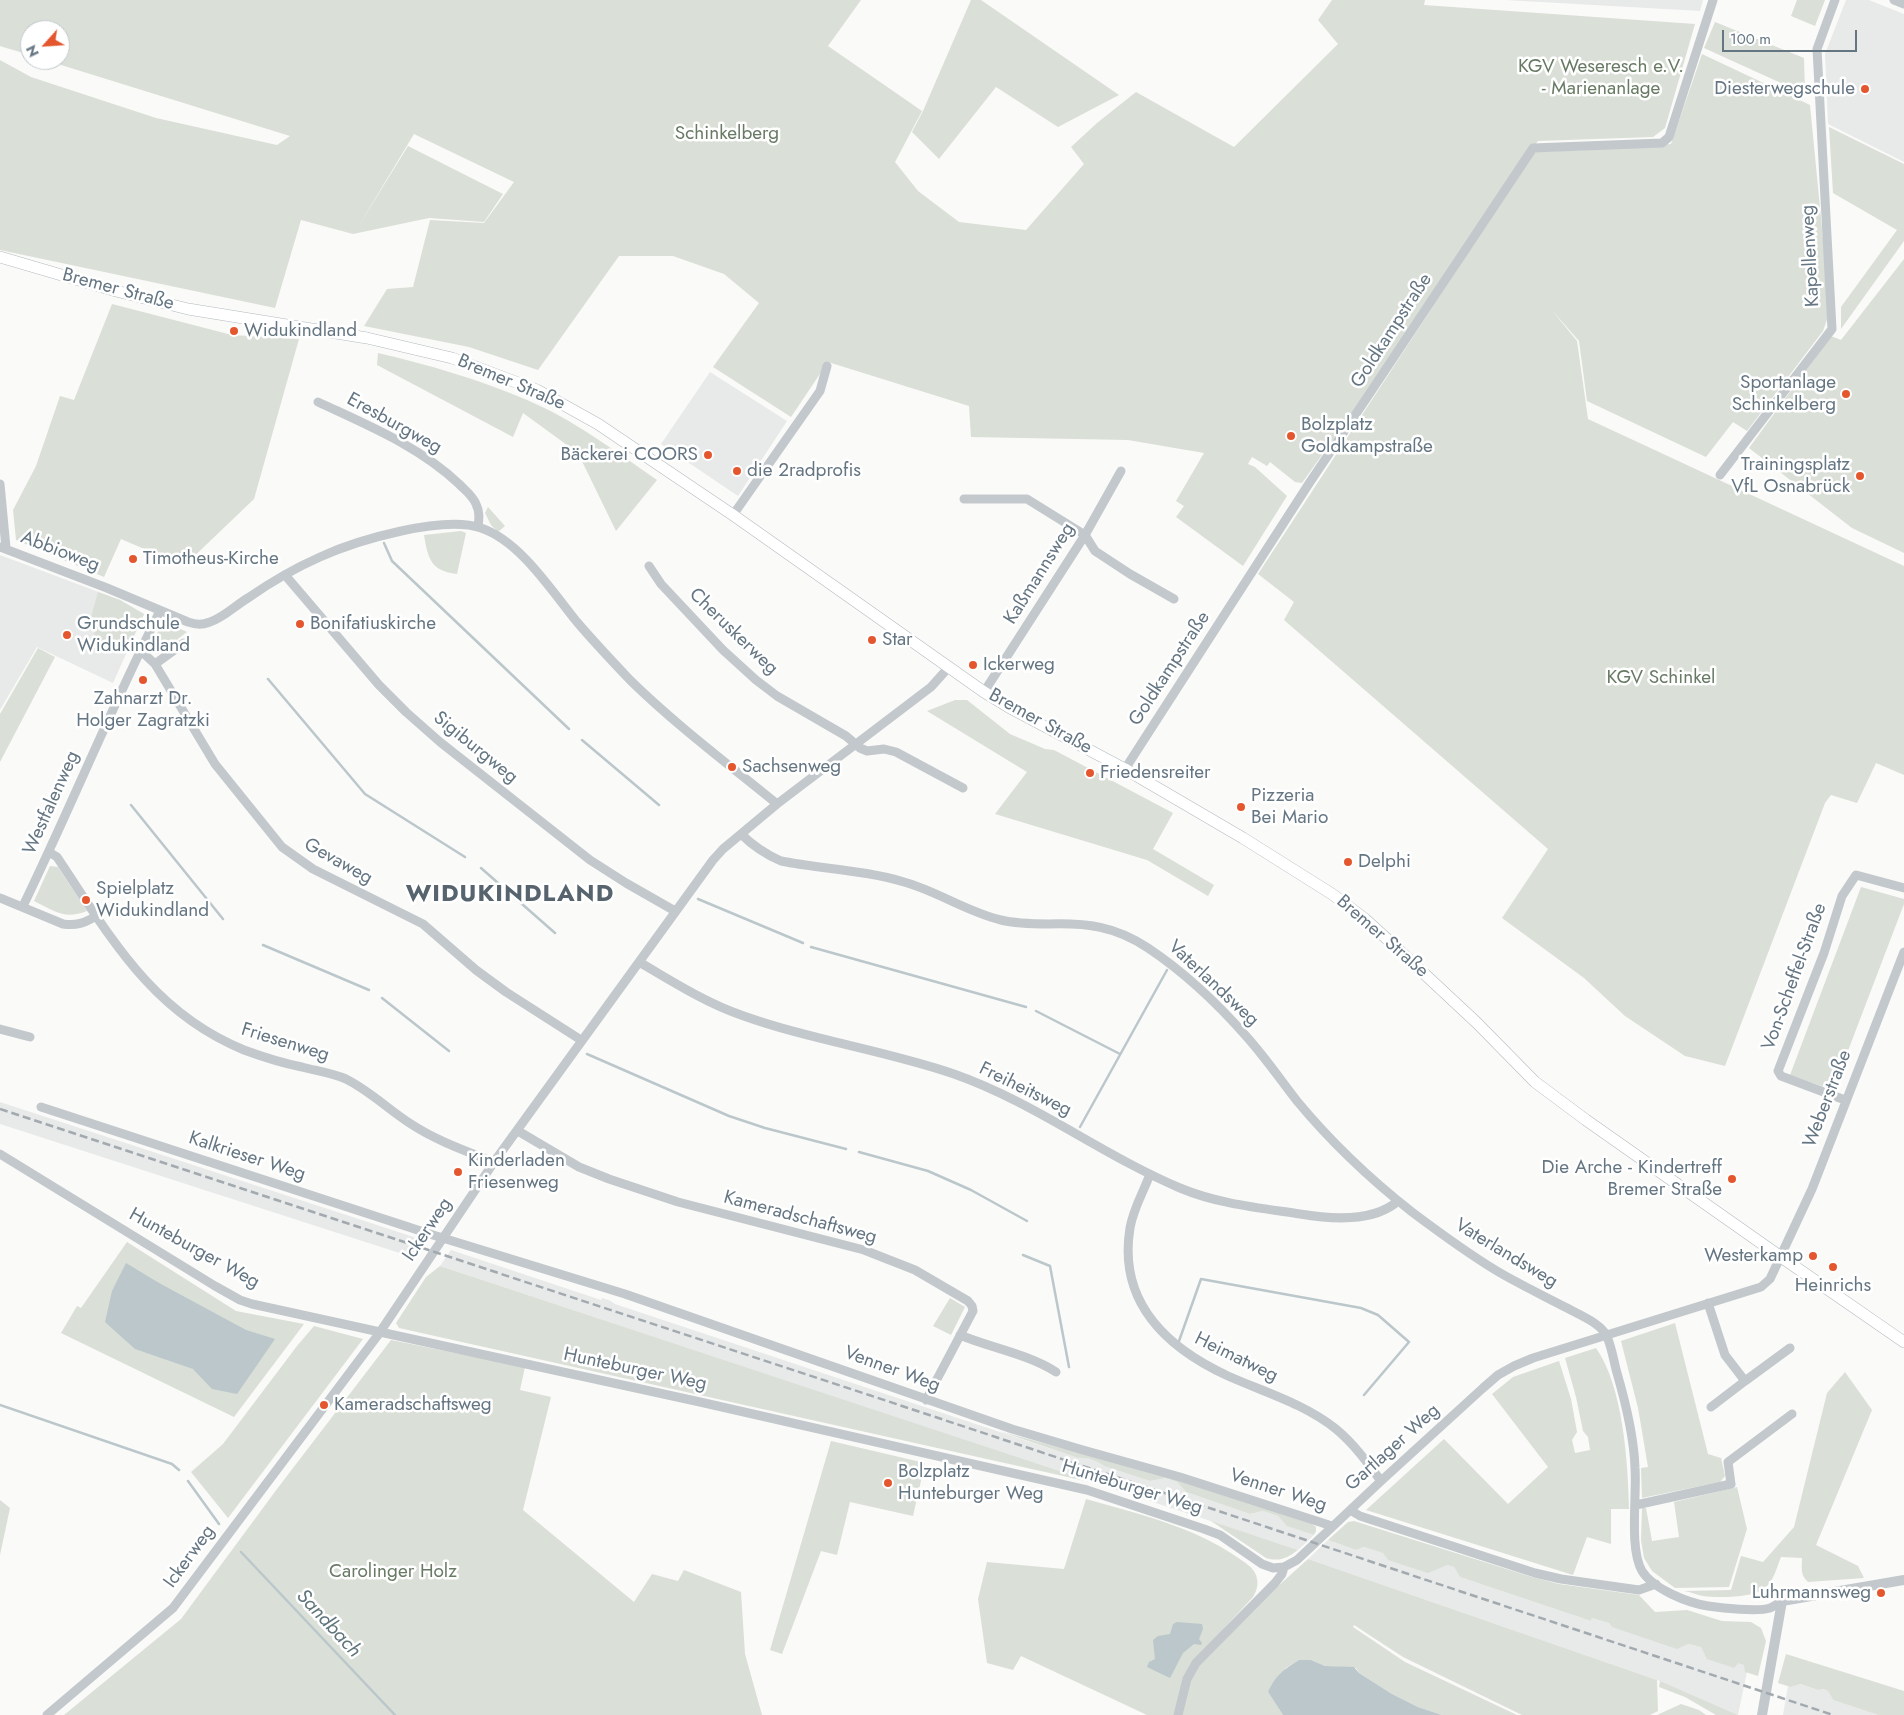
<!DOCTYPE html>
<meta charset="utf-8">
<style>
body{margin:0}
#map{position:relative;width:1904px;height:1715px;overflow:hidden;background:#fafaf8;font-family:Jost,sans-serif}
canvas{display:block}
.north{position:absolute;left:20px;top:20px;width:50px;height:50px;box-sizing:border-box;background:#fff;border:1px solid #c1c8cd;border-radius:50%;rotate:244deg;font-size:14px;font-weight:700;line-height:20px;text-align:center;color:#657683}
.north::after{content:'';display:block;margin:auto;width:18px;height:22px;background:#e4572e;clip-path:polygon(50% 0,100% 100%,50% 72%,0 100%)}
.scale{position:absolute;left:1722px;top:30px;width:135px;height:22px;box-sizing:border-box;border:2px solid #657683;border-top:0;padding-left:6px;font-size:15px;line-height:18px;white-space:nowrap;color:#657683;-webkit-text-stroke:4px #fff;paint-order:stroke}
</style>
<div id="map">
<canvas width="1904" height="1715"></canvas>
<div class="north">N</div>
<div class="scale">100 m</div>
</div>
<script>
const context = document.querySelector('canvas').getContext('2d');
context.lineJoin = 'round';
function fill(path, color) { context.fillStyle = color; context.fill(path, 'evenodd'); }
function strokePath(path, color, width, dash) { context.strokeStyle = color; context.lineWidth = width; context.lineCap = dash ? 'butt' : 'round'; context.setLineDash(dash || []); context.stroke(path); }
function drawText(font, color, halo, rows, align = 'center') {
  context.font = font + ' Jost,sans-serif'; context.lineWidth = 5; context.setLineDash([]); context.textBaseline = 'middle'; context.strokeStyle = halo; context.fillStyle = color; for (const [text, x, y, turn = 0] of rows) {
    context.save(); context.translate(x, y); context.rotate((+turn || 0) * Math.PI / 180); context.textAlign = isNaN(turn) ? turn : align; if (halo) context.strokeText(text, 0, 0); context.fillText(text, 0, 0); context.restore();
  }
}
fill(new Path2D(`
 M 1505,0 L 1703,0 L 1700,11 Z
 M 1846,0 L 1869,0 L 1904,14 L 1904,162 L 1828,124 L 1825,54 Z
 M 710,372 L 787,421 L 738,496 L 661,444 Z
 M 0,555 L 120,600 L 144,614 L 113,683 L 37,647 L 0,710 Z
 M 0,1102 L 426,1241 L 415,1258 L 0,1124 Z
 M 451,1250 L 601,1300 L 602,1298 L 609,1300 L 615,1304 L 1078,1458 L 1085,1457 L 1098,1461 L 1104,1466 L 1150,1481 L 1164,1478 L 1177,1482 L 1186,1492 L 1250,1514 L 1263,1511 L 1278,1516 L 1288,1526 L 1314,1535 L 1298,1550 L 440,1266 Z
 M 1328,1540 L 1356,1550 L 1364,1547 L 1384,1553 L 1388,1560 L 1447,1565 L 1454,1567 L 1460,1577 L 1591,1621 L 1592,1618 L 1609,1623 L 1612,1627 L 1701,1647 L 1745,1665 L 1745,1671 L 1747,1672 L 1738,1715 L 1657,1680 L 1308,1559 Z
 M 1799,1684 L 1818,1690 L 1822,1689 L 1828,1691 L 1833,1700 L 1878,1715 L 1783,1715 L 1788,1686 L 1791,1687 Z`), '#e8e9e9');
fill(new Path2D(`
 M 0,0 L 861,0 L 828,46 L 922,111 L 895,162 L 918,191 L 959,222 L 1026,230 L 1084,164 L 1071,147 L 1097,123 L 1136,92 L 1234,147 L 1338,44 L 1318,20 L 1332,0 L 1425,0 L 1424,5 L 1695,24 L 1665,128 L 1653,137 L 1538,141 L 1364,396 L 1302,483 L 1295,482 L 1270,462 L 1267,466 L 1252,457 L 1248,464 L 1255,467 L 1287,496 L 1243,566 L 1176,517 L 1184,506 L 1176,501 L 1204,453 L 1128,440 L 971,437 L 969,406 L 828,362 L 791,417 L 713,367 L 759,303 L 724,274 L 673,256 L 619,256 L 538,370 L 469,347 L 364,326 L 387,289 L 413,287 L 430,220 L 484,223 L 514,182 L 414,134 L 355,232 L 408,146 L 503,194 L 484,222 L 429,218 L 353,234 L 301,220 L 275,308 L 0,250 L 0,60 L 31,77 L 156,118 L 277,145 L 290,136 L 45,60 L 60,60 L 60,30 L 30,30 L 30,55 L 3,47 L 0,46 Z
 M 971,0 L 981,0 L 1119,95 L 1058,127 L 996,87 L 939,159 L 912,132 L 923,111 Z
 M 1797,0 L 1825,0 L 1815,26 L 1791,16 Z
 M 1715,22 L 1804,58 L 1805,94 L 1704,48 Z
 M 1702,54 L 1810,105 L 1830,311 L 1823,331 L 1747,431 L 1733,422 L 1706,457 L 1587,401 L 1579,341 L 1551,309 L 1577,341 L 1588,419 L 1904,566 L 1904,775 L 1876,763 L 1857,803 L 1831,795 L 1825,803 L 1725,1066 L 1685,1056 L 1625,1016 L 1584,978 L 1502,918 L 1548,849 L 1284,620 L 1294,602 L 1258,574 L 1534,152 L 1588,150 L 1671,144 Z
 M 1829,127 L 1904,164 L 1904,241 L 1841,329 L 1841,307 L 1897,230 L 1833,193 Z
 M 1904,259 L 1904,553 L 1852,528 L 1749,448 L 1831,336 L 1841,340 Z
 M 112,304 L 232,335 L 299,339 L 254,499 L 184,566 L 121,539 L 104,577 L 16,540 L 13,510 L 36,466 L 60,396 L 74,400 Z
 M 378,353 C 429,365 478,379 527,400 C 574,420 615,451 657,480 L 616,531 L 578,453 L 523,413 L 513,437 L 377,365 Z
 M 488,507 L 505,526 L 498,532 L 491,525 L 485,513 Z
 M 461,531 L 466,533 L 457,574 C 431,571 428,559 424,535 Z
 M 98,592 L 120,600 L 144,614 L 127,651 L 94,637 L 95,627 L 90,621 Z
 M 172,625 L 187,632 L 158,654 L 153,650 C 150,638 160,626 172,625 Z
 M 38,648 L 55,657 L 0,762 L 0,714 Z
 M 955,700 L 967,700 L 1010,734 L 1045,749 L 1054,750 L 1173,813 L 1153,849 L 1214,885 L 1208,896 L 1147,860 L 995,814 L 1027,772 L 927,711 Z
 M 50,866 L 58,867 L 87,911 C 64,920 55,911 34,901 Z
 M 1861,887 L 1904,899 L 1904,904 L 1833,1090 L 1790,1075 Z
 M 127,1242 L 236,1311 L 304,1324 L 234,1417 L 61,1333 L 77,1306 L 81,1308 Z
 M 440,1266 L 1099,1484 L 399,1328 L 396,1323 L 426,1277 Z
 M 950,1298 L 965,1307 L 951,1335 L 933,1326 Z
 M 1675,1323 L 1708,1454 L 1721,1458 L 1725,1476 L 1720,1482 L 1642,1498 L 1641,1468 L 1648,1467 L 1638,1408 L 1621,1341 Z
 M 314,1326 L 363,1339 L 228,1518 L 191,1472 L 223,1444 L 297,1346 Z
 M 391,1340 L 525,1367 L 520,1390 L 551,1397 L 523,1510 L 634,1602 L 652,1574 L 678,1581 L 684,1570 L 741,1592 L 745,1654 L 762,1715 L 64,1715 L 181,1619 L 277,1489 Z
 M 1596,1348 C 1623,1386 1628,1462 1629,1509 L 1611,1509 L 1611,1544 L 1587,1537 L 1573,1575 L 1366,1510 L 1444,1439 L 1508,1504 L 1548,1467 L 1492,1394 L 1513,1377 L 1559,1361 L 1571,1399 L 1577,1432 L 1572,1440 L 1575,1453 L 1590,1450 L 1588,1437 L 1583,1431 L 1576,1397 L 1565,1358 Z
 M 1845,1372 L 1872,1410 L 1816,1545 L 1858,1566 L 1864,1578 L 1808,1582 C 1800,1575 1802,1568 1802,1558 L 1781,1557 C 1777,1566 1774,1581 1765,1588 C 1755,1598 1717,1598 1703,1596 C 1697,1595 1691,1592 1684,1591 L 1731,1590 L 1741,1556 L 1763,1562 L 1794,1527 L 1827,1393 Z
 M 999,1431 L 1179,1480 L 1312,1524 L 1316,1527 L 1316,1531 L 1314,1535 L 1287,1526 L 1278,1516 L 1263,1511 L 1250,1514 L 1186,1492 L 1177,1482 L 1165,1478 L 1150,1481 L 1104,1466 C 1096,1460 1088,1457 1078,1458 Z
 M 831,1441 L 925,1463 L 913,1516 L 850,1502 L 837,1555 L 821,1551 L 782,1654 L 770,1650 Z
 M 1737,1487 L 1747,1529 L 1729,1587 L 1675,1588 L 1652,1571 L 1644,1558 L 1641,1540 L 1642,1508 L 1646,1508 L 1652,1541 L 1679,1537 L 1674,1502 Z
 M 1086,1499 C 1138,1514 1192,1526 1237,1557 C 1244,1562 1253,1567 1256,1575 C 1259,1584 1257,1590 1253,1597 L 1194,1661 L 1175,1715 L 1147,1715 L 1021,1656 L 1013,1670 L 987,1663 L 978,1599 L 987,1562 L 1064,1569 Z
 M 0,1500 L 10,1508 L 0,1555 Z
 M 1211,1521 L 1298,1550 C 1288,1558 1279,1562 1266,1558 Z
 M 1354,1521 L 1532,1577 L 1559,1584 L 1639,1595 L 1655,1612 L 1687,1610 L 1722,1621 L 1751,1622 L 1761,1628 L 1766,1641 L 1758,1676 L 1745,1672 L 1744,1665 L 1738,1663 L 1734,1668 L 1707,1659 L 1701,1647 L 1688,1644 L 1677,1649 L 1612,1627 L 1609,1623 L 1592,1618 L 1591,1621 L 1460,1577 L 1454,1567 L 1447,1565 L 1428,1573 L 1388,1560 L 1383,1553 L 1364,1547 L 1356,1550 L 1328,1540 L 1348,1522 Z
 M 1308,1559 L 1657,1680 L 1658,1711 L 1650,1715 L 1522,1715 L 1403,1657 L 1354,1625 L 1353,1627 L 1405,1662 L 1517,1715 L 1442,1715 L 1418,1707 L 1392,1694 L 1359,1673 L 1356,1668 L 1325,1666 L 1311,1660 L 1299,1660 L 1286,1668 L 1268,1692 L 1283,1715 L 1181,1715 L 1189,1681 L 1197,1668 L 1266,1597 Z
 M 1786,1654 L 1904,1691 L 1904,1715 L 1878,1715 L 1833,1700 L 1828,1691 L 1823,1689 L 1818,1690 L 1800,1684 L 1791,1687 L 1778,1683 Z
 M 1660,1681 L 1738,1715 L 1716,1715 L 1685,1697 L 1659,1687 Z
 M 1681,1704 L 1699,1710 L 1706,1715 L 1657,1715 Z`), '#dadfd7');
fill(new Path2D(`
 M 126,1263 L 159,1283 L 246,1330 L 275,1339 L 237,1394 L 212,1389 L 193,1369 L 135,1349 L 105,1322 L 112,1291 Z
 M 1177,1622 L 1202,1624 L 1203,1629 L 1199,1639 L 1202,1643 L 1201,1645 L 1194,1644 L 1183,1653 L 1170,1678 L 1147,1667 L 1149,1662 L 1155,1659 L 1153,1640 L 1158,1636 L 1170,1634 L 1173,1624 Z
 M 1299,1660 L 1311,1660 L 1325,1666 L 1354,1667 L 1359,1673 L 1392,1694 L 1418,1707 L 1442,1715 L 1283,1715 L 1268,1692 C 1276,1675 1283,1670 1299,1660 Z`), '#bbc7cb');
strokePath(new Path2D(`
 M 384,543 L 392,561 L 569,729
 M 268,679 L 365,794 L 465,857
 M 582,740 L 659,805
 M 131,805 L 223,919
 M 481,868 L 555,933
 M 698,899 L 803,943
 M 263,945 L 369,990
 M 811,947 L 1026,1007
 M 382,998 L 449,1051
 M 1036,1011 L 1120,1054
 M 587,1054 L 729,1116 L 765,1128 L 846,1149
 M 1080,1127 L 1167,970
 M 859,1152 L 928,1171 L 971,1190 L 1027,1221
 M 1023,1255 L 1050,1266 L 1069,1367
 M 1179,1341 L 1201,1279 L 1361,1308 L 1378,1315 L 1409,1342 L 1364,1395
 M 0,1405 L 172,1464 L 179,1470
 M 188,1481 L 219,1524
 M 241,1552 L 395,1715`), '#bbc7cb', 2.5);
const secondary = new Path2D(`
 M 0,257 L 116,291 L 188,309 L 367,338 L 452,358 L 537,390 L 598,424 L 733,515 L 984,692 L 1012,709 L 1125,769 L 1243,838 L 1332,894 L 1365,919 L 1387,939 L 1477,1023 L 1535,1082 L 1586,1120 L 1781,1257 L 1904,1342`);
strokePath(secondary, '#b3babf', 12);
strokePath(new Path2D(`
 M 1894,0 L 1904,4
 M 318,402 C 367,425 419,446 459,484 C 465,490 473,496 476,504 C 480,512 479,519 478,527
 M 1720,475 L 1832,329 L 1817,49 L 1835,0
 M 0,484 L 6,548
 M 964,499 L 1027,499 L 1085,535 L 1095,551 L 1130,574 L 1174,599
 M 733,515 L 820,391 L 827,366
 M 0,547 L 107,588 L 188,622 C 197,625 202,625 210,622 C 223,618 236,605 248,598 C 271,582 295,568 320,557 C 357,540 443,515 481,528 C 520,541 551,590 577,622 C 594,642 612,661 630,680 C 676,725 728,764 777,804
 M 649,566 L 661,584 L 723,650 L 756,680 L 777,696 L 846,736 L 860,748 L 867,751 L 884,749 L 896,752 L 963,788
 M 285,575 L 379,685 L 406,712 L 440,742 L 590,860 L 626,883 L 675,911
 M 140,650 L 155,664 L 215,764 L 282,847 L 313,869 L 423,924 L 476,970 L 506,992 L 581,1040
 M 155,664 L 184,643
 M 984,692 L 1085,535 L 1121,471
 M 1125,769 L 1310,482 L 1366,399 L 1533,148 L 1662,143 L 1669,137 L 1713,0
 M 741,834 C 753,846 765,854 781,861 C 822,869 864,870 904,882 C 937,891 967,912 1001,920 C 1017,924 1033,924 1049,924 C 1087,923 1115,926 1148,948 C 1184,972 1217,1003 1246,1036 C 1264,1056 1280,1079 1297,1101 C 1331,1142 1370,1179 1412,1212 C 1440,1233 1467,1253 1497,1271 C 1519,1284 1542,1295 1565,1307 C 1578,1314 1596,1321 1605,1333 C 1611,1342 1614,1363 1617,1373 C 1626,1404 1634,1436 1635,1468 C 1637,1496 1629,1549 1642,1571 C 1653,1589 1688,1603 1708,1606 C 1722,1608 1758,1612 1770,1608 C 1775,1606 1778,1603 1782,1601
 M 49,852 L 57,857 C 110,936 151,1012 244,1050 C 263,1057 282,1063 302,1067 C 317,1071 332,1073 346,1079 C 370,1091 389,1110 411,1124 C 437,1141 466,1151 494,1162
 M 0,898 L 63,924 C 76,926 85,923 96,916
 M 23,906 C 70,809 111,708 160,611
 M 639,962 C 672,981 704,1002 741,1015 C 810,1040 884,1050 954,1074 C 1034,1102 1102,1155 1180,1188 C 1218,1204 1260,1208 1300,1214 C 1330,1219 1373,1223 1398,1201
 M 0,1029 L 30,1037
 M 1845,1100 L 1781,1076 L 1778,1071 L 1824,953 L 1842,896 L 1856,875 L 1904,888
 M 41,1107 L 433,1235 L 625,1294 L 1012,1429 L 1083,1450 L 1180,1477 L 1332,1526
 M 518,1131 L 579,1167 L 609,1179 L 678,1202 L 864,1250 L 915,1270 L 968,1301 L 972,1306 L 973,1311 L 926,1400
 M 0,1154 L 215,1286 L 240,1300 L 252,1304 L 700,1402 L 1087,1490 L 1204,1529 L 1220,1535 L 1262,1564 L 1273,1568 L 1284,1567 L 1297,1560 L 1381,1481 L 1483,1388 L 1498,1375 L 1514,1366 L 1533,1358 L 1761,1287 L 1770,1279 L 1812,1189 L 1904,952
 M 1150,1174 C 1144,1191 1133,1209 1130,1228 C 1118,1301 1165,1347 1228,1376 C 1264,1392 1305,1404 1336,1429 C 1354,1444 1367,1462 1381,1481
 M 1708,1303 L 1725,1355 L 1745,1381 L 1790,1348
 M 960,1335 C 991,1348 1028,1354 1056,1372
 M 1711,1407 L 1745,1381
 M 1636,1505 L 1731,1484 L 1728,1462 L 1792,1414
 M 1350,1510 L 1360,1516 L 1535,1573 L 1561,1579 L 1639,1590 L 1656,1584
 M 47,1715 L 173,1608 L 378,1335 L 494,1162 L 713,860 L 723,849 L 777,804 L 931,687 L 949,667
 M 1178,1715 L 1187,1679 L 1196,1663 L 1275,1583 L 1282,1574 L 1284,1567`), '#c3c8cc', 9);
strokePath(new Path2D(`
 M 1762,1715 L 1782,1601 L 1904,1580`), '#c3c8cc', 10);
strokePath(secondary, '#fff', 11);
strokePath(new Path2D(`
 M 0,1109 L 869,1395 L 1833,1715`), '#a2aab0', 2.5, [8, 4]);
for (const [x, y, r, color] of [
 [1865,89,5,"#e4572e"],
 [234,331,5,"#e4572e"],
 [1846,394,5,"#e4572e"],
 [1291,436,5,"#e4572e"],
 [708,455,5,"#e4572e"],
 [737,471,5,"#e4572e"],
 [1860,476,5,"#e4572e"],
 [133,559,5,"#e4572e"],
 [300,624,5,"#e4572e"],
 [67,635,5,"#e4572e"],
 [872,640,5,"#e4572e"],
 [973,665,5,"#e4572e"],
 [143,680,5,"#e4572e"],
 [732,767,5,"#e4572e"],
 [1090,773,5,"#e4572e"],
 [1241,807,5,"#e4572e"],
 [1348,862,5,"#e4572e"],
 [86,900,5,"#e4572e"],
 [458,1172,5,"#e4572e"],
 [1732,1179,5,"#e4572e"],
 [1813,1256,5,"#e4572e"],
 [1833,1267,5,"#e4572e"],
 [324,1405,5,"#e4572e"],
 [888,1483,5,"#e4572e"],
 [1881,1593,5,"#e4572e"]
]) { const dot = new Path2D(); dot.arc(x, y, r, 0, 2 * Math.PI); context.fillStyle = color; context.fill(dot); strokePath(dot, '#fff', 2); }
drawText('19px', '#687a64', '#fff', [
 ["KGV Weseresch e.V.",1601,67],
 ["- Marienanlage",1601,89],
 ["Schinkelberg",727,134],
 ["KGV Schinkel",1661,678],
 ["Carolinger Holz",393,1572]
]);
drawText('19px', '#657683', '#fff', [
 ["Diesterwegschule",1855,89,"right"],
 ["Widukindland",244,331],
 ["Sportanlage",1836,383,"right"],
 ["Schinkelberg",1836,405,"right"],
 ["Bolzplatz",1301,425],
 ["Goldkampstraße",1301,447],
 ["Bäckerei COORS",698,455,"right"],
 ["Trainingsplatz",1850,465,"right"],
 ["VfL Osnabrück",1850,487,"right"],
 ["die 2radprofis",747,471],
 ["Timotheus-Kirche",143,559],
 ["Grundschule",77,624],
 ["Widukindland",77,646],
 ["Bonifatiuskirche",310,624],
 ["Star",882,640],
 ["Ickerweg",983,665],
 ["Zahnarzt Dr.",143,699,"center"],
 ["Holger Zagratzki",143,721,"center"],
 ["Sachsenweg",742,767],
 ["Friedensreiter",1100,773],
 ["Pizzeria",1251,796],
 ["Bei Mario",1251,818],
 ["Delphi",1358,862],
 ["Spielplatz",96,889],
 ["Widukindland",96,911],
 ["Kinderladen",468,1161],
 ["Friesenweg",468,1183],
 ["Die Arche - Kindertreff",1722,1168,"right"],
 ["Bremer Straße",1722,1190,"right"],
 ["Westerkamp",1803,1256,"right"],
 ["Heinrichs",1833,1286,"center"],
 ["Kameradschaftsweg",334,1405],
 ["Bolzplatz",898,1472],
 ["Hunteburger Weg",898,1494],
 ["Luhrmannsweg",1871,1593,"right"]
], 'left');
drawText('19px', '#657683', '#fff', [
 ["Kapellenweg",1811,256,-93],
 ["Bremer Straße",118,290,15],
 ["Goldkampstraße",1392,331,-57],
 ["Bremer Straße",511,383,23],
 ["Eresburgweg",394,424,29],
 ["Abbioweg",60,552,21],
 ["Kaßmannsweg",1040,574,-58],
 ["Cheruskerweg",733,632,44],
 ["Goldkampstraße",1170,669,-57],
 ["Bremer Straße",1040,722,29],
 ["Sigiburgweg",475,748,39],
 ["Westfalenweg",52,803,-66],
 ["Gevaweg",338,862,29],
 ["Bremer Straße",1382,937,41],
 ["Von-Scheffel-Straße",1795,977,-70],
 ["Vaterlandsweg",1213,984,43],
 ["Friesenweg",285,1043,17],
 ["Freiheitsweg",1025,1090,26],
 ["Weberstraße",1828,1099,-69],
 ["Kalkrieser Weg",247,1157,18],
 ["Kameradschaftsweg",800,1218,15],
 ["Ickerweg",428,1230,-56],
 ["Hunteburger Weg",194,1249,29],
 ["Vaterlandsweg",1506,1254,31],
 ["Heimatweg",1236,1358,26],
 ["Hunteburger Weg",635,1370,12],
 ["Venner Weg",892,1370,20],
 ["Gartlager Weg",1393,1448,-42],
 ["Hunteburger Weg",1132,1488,17],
 ["Venner Weg",1278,1491,18],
 ["Ickerweg",190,1557,-54]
]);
drawText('italic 20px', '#60757c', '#fff', [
 ["Sandbach",328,1624,47]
]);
context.letterSpacing = '1px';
drawText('bold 24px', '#57646e', '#fff', [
 ["WIDUKINDLAND",510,895]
]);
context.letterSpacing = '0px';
</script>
